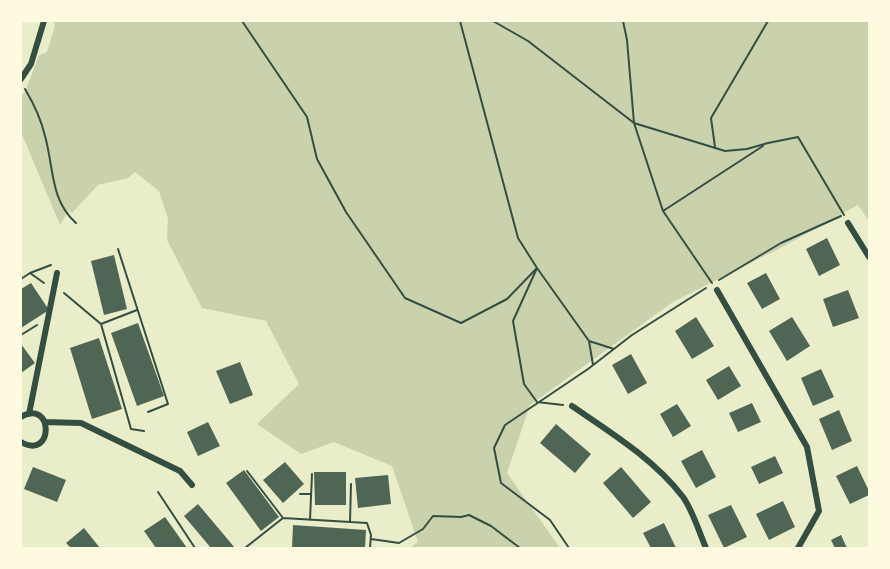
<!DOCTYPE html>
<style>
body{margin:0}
#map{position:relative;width:890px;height:569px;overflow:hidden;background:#e9edc9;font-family:Ubuntu,sans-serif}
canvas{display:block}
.frame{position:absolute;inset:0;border:22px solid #fefae0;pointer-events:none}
</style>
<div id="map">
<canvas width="890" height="569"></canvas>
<div class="frame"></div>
</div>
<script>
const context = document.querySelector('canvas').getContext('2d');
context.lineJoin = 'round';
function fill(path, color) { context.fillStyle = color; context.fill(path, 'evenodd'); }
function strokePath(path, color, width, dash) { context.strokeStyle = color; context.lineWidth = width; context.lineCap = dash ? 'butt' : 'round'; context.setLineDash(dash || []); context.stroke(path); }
fill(new Path2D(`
 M 52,21 L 869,21 L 869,221 L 858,205 L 784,246 L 673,302 L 530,405 L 507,473 L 560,548 L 410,548 L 418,542 L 392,466 L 334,442 L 301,454 L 257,424 L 299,384 L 266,321 L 202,308 L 167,240 L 168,219 L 159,191 L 135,172 L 128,178 L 98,185 L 72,213 L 69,210 L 60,225 L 21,132 L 21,96 L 25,92 L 39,55 L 47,52 L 55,25 Z`), '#cad2ad');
fill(new Path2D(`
 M 827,238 L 840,265 L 819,276 L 806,249 Z
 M 114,255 L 127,309 L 104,315 L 91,261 Z
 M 766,273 L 780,299 L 762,309 L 747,283 Z
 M 31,283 L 49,310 L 21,328 L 21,289 Z
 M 848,290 L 859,318 L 833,327 L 823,299 Z
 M 696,317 L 714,346 L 692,359 L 675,331 Z
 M 792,317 L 810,346 L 787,361 L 769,331 Z
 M 138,323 L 164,396 L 137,406 L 111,333 Z
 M 99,338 L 122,409 L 92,419 L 70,348 Z
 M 21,344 L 35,363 L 21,373 Z
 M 631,354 L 647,383 L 628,394 L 612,365 Z
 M 240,362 L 253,395 L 230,404 L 216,371 Z
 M 729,366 L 741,386 L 718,400 L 706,380 Z
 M 821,369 L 834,397 L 813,406 L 801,378 Z
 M 752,403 L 761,422 L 738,432 L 729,413 Z
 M 677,404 L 691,426 L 673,437 L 660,414 Z
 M 839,410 L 852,441 L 832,450 L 819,419 Z
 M 208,422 L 220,446 L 198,456 L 187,432 Z
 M 556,424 L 591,454 L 575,473 L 540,443 Z
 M 702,450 L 716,477 L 696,488 L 681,461 Z
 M 775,456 L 783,473 L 759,484 L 751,467 Z
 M 285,462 L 304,484 L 283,503 L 263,480 Z
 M 857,466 L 869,491 L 869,495 L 850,504 L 836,476 Z
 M 33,467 L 66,480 L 57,502 L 24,489 Z
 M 621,467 L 651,502 L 633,518 L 603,483 Z
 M 244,470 L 279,517 L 261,531 L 226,483 Z
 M 314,472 L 346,472 L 346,505 L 315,505 Z
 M 388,475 L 391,504 L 358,508 L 355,478 Z
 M 783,501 L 795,527 L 769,540 L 756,514 Z
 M 198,504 L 235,548 L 211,548 L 184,516 Z
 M 731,505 L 747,537 L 724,548 L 708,515 Z
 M 165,517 L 187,548 L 156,548 L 144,531 Z
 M 664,523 L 676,548 L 651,548 L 643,533 Z
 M 293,525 L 366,530 L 365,548 L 292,548 Z
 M 84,528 L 100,548 L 71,548 L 66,543 Z
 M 841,535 L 847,548 L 835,548 L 831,540 Z`), '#4f6655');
strokePath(new Path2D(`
 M 242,21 L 307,117 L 317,159 L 346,212 L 405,298 L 461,323 L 507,299 L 537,268 L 589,341 L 593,365
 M 460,21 L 518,238 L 537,268 L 513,321 L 524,384 L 537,402 L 563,405
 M 493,21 L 528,41 L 634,123 L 725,151 L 747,149 L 768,143 L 798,137 L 844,215
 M 623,21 L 627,40 L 634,123 L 663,211 L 763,146
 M 25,89 C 34,104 41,119 45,136 C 54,168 50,200 76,223
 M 715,147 L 711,118 L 768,21
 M 663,211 L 712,283
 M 118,249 L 168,404 L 148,412
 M 30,273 L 44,283
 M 21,279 L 30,273 L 51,265
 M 719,280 L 781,243 L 841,216
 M 64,293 L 101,324 L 131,429 L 144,431
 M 101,324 L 137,310
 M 21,335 L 37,325
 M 589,341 L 614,349
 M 247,471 L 283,518
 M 158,492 L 195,548
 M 300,494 L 311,494
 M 310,520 L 312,474
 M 350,522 L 351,484
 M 371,539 L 399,543 L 423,529 L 433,516 L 461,517 L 469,515 L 491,526 L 520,548
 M 245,548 L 283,518 L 367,523 L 371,535 L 370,548
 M 569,548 L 550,520 L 501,483 L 494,448 L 505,425 L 588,369 L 632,335 L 706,288`), '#344e41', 2);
strokePath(new Path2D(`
 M 21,79 L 31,64 L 44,21
 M 848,223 L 869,257
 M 717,290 L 807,447 L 819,511 L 798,548
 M 572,406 C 610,432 654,459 683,497 C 693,511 699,532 706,548
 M 29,414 L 57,273
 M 21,417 C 54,398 54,461 21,442
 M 45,422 L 81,423 L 180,471 L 192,485`), '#344e41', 6);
</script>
